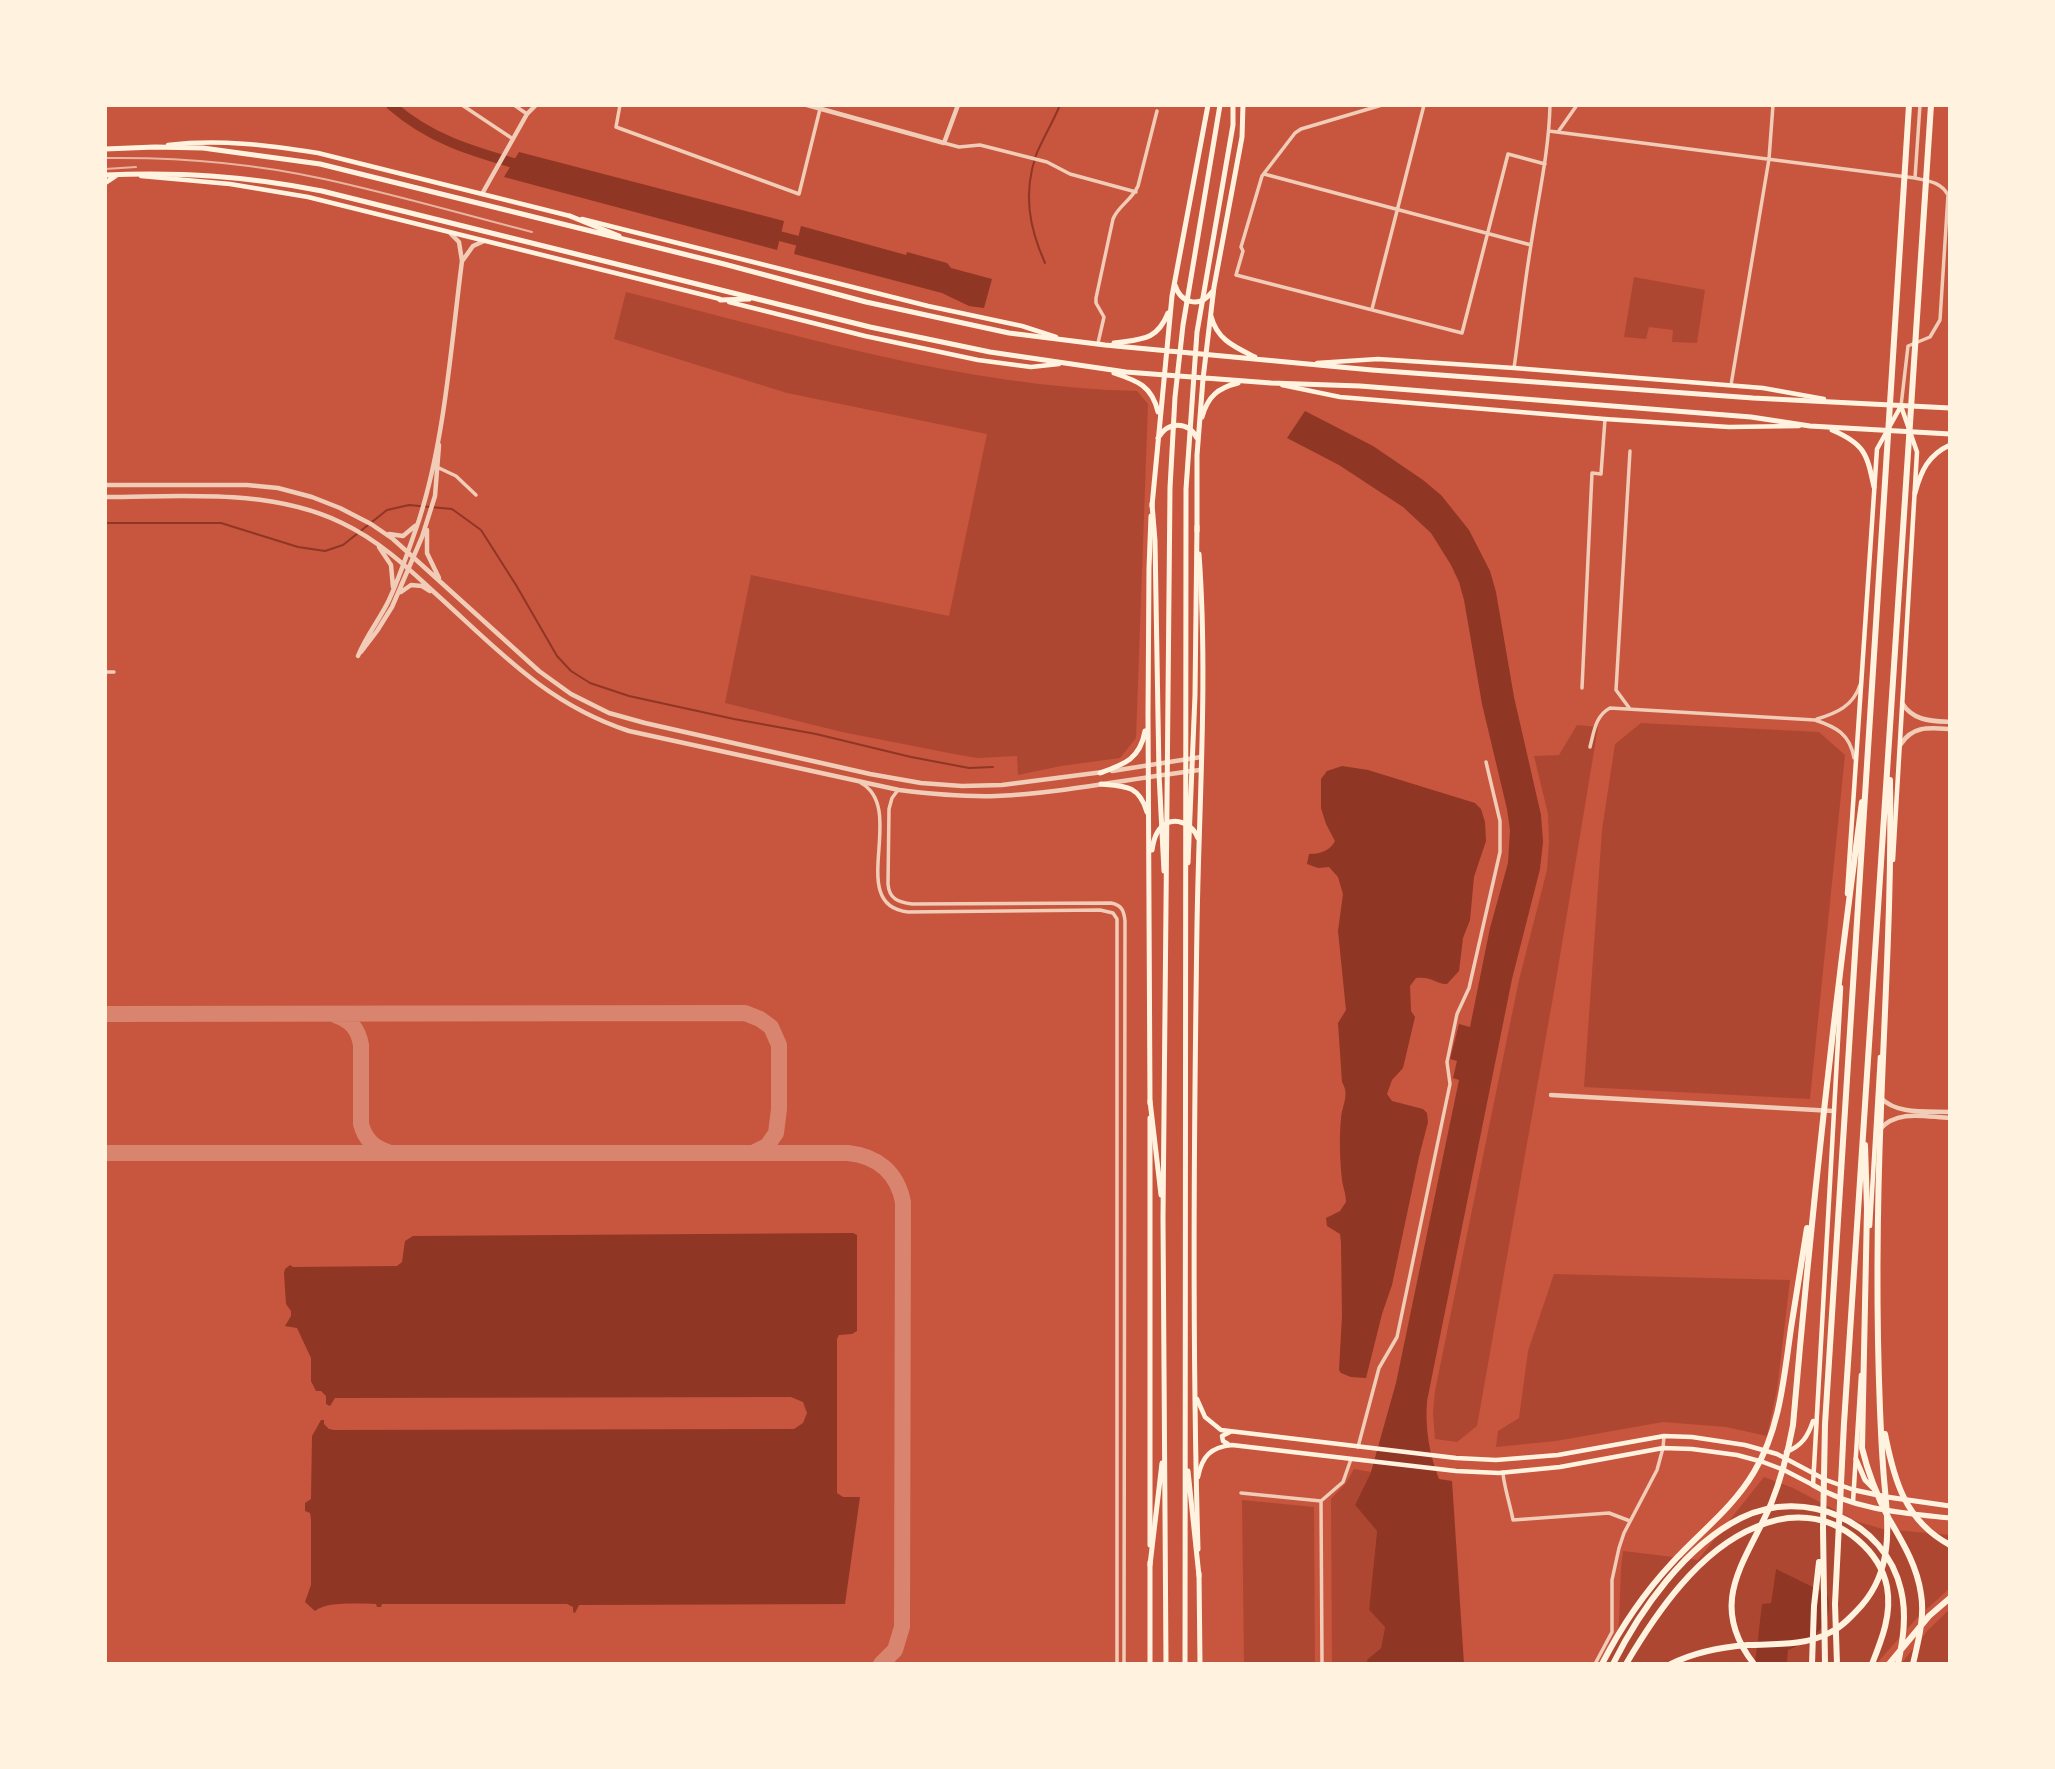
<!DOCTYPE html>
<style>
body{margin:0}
#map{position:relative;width:2055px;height:1769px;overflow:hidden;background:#c8553d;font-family:Raleway,sans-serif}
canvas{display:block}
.frame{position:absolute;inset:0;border:107px solid #fff3e0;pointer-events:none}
</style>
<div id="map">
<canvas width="2055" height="1769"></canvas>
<div class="frame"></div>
</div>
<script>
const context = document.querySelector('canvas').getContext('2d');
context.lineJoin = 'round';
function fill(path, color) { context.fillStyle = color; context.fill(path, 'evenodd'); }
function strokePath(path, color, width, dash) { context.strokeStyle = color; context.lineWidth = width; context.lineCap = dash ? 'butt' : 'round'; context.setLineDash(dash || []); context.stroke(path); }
fill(new Path2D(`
 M 1634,277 L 1705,290 L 1697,343 L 1672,342 L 1673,330 L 1649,327 L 1646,339 L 1624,337 Z
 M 626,292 C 795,334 962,387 1137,391 L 1148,404 L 1136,738 L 1120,758 L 1061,766 L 1018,775 L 1017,756 L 977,758 L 954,754 L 842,732 L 725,703 L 751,575 L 949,616 L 987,434 L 787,393 L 614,339 Z
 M 1641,723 L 1819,732 L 1845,755 L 1810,1099 L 1584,1087 L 1602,830 L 1615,744 Z
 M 1577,725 L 1598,727 L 1556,980 L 1477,1426 L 1457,1442 L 1435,1439 L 1433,1413 L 1435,1391 L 1519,980 L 1547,870 L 1549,842 L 1548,814 L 1534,756 L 1559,755 Z
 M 1554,1274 L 1790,1280 L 1777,1390 L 1767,1436 L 1726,1427 L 1663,1422 L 1556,1441 L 1496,1447 L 1498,1431 L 1519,1418 L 1528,1351 Z
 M 1354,1469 L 1371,1472 L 1355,1505 L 1377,1531 L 1369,1610 L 1385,1627 L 1381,1648 L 1368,1660 L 1368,1664 L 1332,1664 L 1331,1499 L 1346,1483 Z
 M 1764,1477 L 1793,1488 L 1858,1522 L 1883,1529 L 1950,1535 L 1950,1588 L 1918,1617 L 1876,1664 L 1787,1664 L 1788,1650 L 1800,1646 L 1776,1569 L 1771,1603 L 1755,1664 L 1605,1664 L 1616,1645 L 1619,1622 L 1621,1568 L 1623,1551 L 1698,1560 Z
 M 1242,1500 L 1314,1507 L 1315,1664 L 1244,1664 Z
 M 1950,1609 L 1950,1664 L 1901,1664 L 1928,1630 Z`), '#ae4732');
fill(new Path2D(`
 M 519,152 L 784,221 L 777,250 L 504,177 Z
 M 801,226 L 906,255 L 907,252 L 947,263 L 951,268 L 992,279 L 984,308 L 969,306 L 942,293 L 794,254 Z
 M 1305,411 L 1373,446 L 1423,480 L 1441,495 L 1469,530 L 1490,571 L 1496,592 L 1514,697 L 1541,815 L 1543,842 L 1540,869 L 1512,979 L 1427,1401 C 1425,1428 1429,1454 1439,1479 L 1452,1481 L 1464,1664 L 1368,1664 L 1367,1660 L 1381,1648 L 1385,1627 L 1369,1610 L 1377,1531 L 1355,1505 L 1371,1472 L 1396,1383 L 1459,1080 L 1453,1078 L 1457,1061 L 1450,1059 L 1459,1024 L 1470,1027 L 1490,928 L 1508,863 L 1510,830 L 1507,809 L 1482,704 L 1464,600 L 1459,582 L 1451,565 L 1431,533 L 1403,507 L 1339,465 L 1287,438 Z
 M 1342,766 L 1368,770 L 1475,803 L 1481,809 L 1485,822 L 1486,841 L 1474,877 L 1470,920 L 1463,938 L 1459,971 L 1447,984 C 1437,985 1433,976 1416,978 L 1410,986 L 1411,1011 L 1415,1017 L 1403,1068 L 1392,1080 L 1387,1094 L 1392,1101 L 1423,1109 L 1427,1113 L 1428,1122 L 1419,1157 L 1392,1285 L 1382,1314 L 1366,1378 L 1351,1377 L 1341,1373 L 1339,1370 L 1342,1316 L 1341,1242 L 1340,1234 L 1327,1226 L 1326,1218 L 1340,1211 L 1346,1202 C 1346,1194 1343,1187 1342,1180 C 1340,1160 1339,1139 1341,1119 C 1342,1105 1350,1095 1342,1082 L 1338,1023 L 1346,1010 L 1338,931 L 1343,894 L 1338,877 L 1329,867 L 1318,868 L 1307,864 L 1309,854 C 1320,854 1330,851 1335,841 L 1326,824 L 1321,808 L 1321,779 L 1327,771 Z
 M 853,1233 L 857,1235 L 857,1331 L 852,1334 L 839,1335 L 837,1339 L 837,1493 L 843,1497 L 860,1497 L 845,1604 L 579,1605 L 575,1613 L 573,1612 L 573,1607 L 567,1604 L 382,1604 L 381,1607 L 377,1607 L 376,1604 C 360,1604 327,1601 315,1611 L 305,1602 L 311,1585 L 311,1519 L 310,1513 L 305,1511 L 305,1503 L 311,1499 L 312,1436 L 321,1420 L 324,1420 L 324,1424 L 329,1429 L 334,1430 L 794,1429 L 803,1423 L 807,1413 L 803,1402 L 791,1397 L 335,1398 L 330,1406 L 326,1404 L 326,1396 L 321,1391 L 316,1391 L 311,1381 L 311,1358 L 297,1328 L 285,1326 L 291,1316 L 291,1311 L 286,1304 L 284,1273 L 285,1269 L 290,1265 L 293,1267 L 397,1266 L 402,1262 L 405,1241 L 413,1236 Z
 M 1776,1569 L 1827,1594 C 1836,1622 1813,1642 1788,1650 L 1787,1664 L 1755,1664 L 1762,1604 L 1771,1603 Z`), '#8f3625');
strokePath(new Path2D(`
 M 1045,263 C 1029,227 1023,194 1036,155 C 1043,138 1053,122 1060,105
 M 105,523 L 221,523 L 298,547 L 325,551 L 343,545 L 387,510 L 409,505 L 452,509 L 481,530 L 516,585 L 557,656 L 571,671 L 590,683 L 629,696 L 734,719 L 816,734 L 911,757 L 969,768 L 993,767`), '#8f3625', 2);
strokePath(new Path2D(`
 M 391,105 C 432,141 475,152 527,167
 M 768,233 L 810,244`), '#8f3625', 10);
strokePath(new Path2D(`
 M 105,1014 L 745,1013 L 760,1019 L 771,1027 L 779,1045 L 779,1109 L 776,1133 L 767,1146 L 753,1153
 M 335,1015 C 351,1021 358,1028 361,1045 L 361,1124 C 365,1139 373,1147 388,1152
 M 105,1153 L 848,1153 C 877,1156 897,1172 903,1202 L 902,1627 L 895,1650 L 881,1664`), '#d8846e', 16);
strokePath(new Path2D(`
 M 462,105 L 513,139
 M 514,105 L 527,114
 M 620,105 L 616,127 L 799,194 L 820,109
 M 1382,105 L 1301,129 L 1295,133 L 1262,176 L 1241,247 L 1243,251 L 1236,275 L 1462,333 L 1508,154 L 1545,164
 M 1549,131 L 1915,178 C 1928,181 1941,182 1948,195 L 1940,320 L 1930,337 L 1908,346 L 1901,406
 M 1558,132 L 1577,105
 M 944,143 L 959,147 L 980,145 L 1047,162 L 1070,174 L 1136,192
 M 1264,174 L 1531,245
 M 1915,178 L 1920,105
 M 1372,309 L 1424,105
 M 1098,343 L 1104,317 L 1096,303 L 1096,298 L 1113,219 C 1118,206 1132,200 1138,186 L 1157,111
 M 1514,368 C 1520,327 1524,286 1531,245 C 1538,198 1549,152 1550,105
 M 1731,385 L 1769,159 L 1773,105
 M 1630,451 L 1616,690 L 1630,709
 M 439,468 L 456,476 L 476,495
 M 105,672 L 114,672
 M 1582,688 L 1592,473 L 1601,474 L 1605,419
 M 1817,719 C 1837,713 1853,706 1860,685
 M 1590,747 C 1594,732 1595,716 1610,708 L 1815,720 C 1836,727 1850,734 1854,758
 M 861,783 C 908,809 845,905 908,912 L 1100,910 L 1113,913 L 1117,919 L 1117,1664
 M 898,790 L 892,798 L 889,809 L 888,884 C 889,899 898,902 912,904 L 1111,903 C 1122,905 1124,911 1125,921 L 1124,1664
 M 1358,1447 L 1379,1368 L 1397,1337 L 1450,1084 L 1447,1062 L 1457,1014 L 1469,988 L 1500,852 L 1500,821 L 1486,762
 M 1503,1472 C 1503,1483 1511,1508 1513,1520 L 1609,1513 L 1630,1521
 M 1241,1493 L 1321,1501
 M 1322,1664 L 1321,1501 L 1343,1482 L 1351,1459
 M 1595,1664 L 1612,1632 L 1612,1580 L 1619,1548 L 1624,1533 L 1657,1470 L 1663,1448 L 1664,1436`), '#f1ccb7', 3.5);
strokePath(new Path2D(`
 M 807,105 L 944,143 L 958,105
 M 482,194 L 527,114 L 536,105
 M 463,260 L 473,246 L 484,241
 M 105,485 L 247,485 L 278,488 L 312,497 L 340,508 L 371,524 L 393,539 L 539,671 L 571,694 L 609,713 L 645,723 L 870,774 L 921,783 L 962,786 L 1002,785 L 1103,772
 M 105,497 C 183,497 270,488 342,523 C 378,540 406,566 435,593 C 497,649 546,704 629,731 L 899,790 C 931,794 963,797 996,796 C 1064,793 1132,778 1200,770
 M 427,530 L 427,553 L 439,578
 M 389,534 L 403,536 L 415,526
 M 379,547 L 391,565 L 393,587
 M 401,592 L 411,585 L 422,586 L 430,591
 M 361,652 L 377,631 L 392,607 L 422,537 L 435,496 L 439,445
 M 358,656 C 366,636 380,619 389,600 C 401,574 410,546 419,520 C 445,439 451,345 462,261 L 459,242 L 451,234
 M 1902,703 C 1913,721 1931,721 1950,722
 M 1901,744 C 1913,725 1930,728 1950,729
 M 1112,771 L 1201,757
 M 1551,1095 L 1833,1111
 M 1881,1098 C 1897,1115 1928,1111 1950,1112
 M 1880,1129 C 1898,1109 1926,1117 1950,1118`), '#f1ccb7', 4.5);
strokePath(new Path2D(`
 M 168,145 C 219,139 267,145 318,153 L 570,216
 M 141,176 L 230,184 L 308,197 L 720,299
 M 582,219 L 928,306 L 1022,326 L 1056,337
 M 729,302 L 865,336 L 978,360 L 1031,367 L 1059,364
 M 1317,363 L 1378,359 L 1514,368 L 1763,388 L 1824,399
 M 1282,385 L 1340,397 L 1605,419 L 1729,427 L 1799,426
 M 1893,860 L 1917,452 L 1901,406
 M 1847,894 L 1877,449 L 1901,406
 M 1870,1226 L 1880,1057
 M 1197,1399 L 1205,1417 L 1221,1430 L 1456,1458 L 1496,1460 L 1558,1455 L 1664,1436 L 1692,1437 L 1745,1445 L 1777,1454 L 1826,1480 L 1854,1490
 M 1228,1444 L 1223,1441 L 1222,1436 L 1230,1432
 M 1786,1452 C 1802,1446 1808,1436 1813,1421
 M 1198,1477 C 1202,1456 1211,1447 1232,1445 L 1456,1471 L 1499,1473 L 1560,1467 L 1663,1448 L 1692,1449 L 1737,1455 L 1763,1462 L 1784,1470 L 1813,1485 L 1841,987
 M 1853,1502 L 1861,1375`), '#fff3e0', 4.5);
strokePath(new Path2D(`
 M 105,149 L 155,147 L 203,148 L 320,164 L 724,264 L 866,302 L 1009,333 L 1105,345 L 1372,370 L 1753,398 L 1950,408
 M 105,175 C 181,172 247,176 322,191 L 870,327 L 990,352 L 1126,372 L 1271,383 L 1360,386 L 1751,417 L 1810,426 L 1950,434
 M 105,183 L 117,175
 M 570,216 L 619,236
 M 1175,285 C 1181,304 1200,308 1212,292
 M 720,300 L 749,299
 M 1211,316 C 1217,340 1235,347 1255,357
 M 1114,343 C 1141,339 1157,341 1168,313
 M 1114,373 C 1138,381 1152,386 1158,412
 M 1202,417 C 1208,396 1218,388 1238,383
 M 1832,430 C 1865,444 1867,454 1874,487
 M 1158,438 C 1168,421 1188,421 1197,438
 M 1915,493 C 1921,471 1928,455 1950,445
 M 1152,506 L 1172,296 L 1208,105
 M 1197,531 L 1197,455 L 1203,379 L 1214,287 L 1242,137 L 1243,105
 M 1100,773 C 1125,764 1140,759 1145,731
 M 1101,784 C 1125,786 1139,785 1147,812
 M 1152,850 C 1153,844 1154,838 1157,833 C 1167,814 1191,820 1198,838
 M 1150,1104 L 1148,714 L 1149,568 L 1151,516
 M 1150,1118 L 1150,1545
 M 1856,1459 L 1865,1480 L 1875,1490
 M 1813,1485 C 1854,1510 1903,1513 1950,1518
 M 1854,1490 L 1887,1497 L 1950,1506
 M 1198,1549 C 1192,1341 1194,1133 1197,925 C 1199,801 1208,677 1199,554
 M 1199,1573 L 1200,1664
 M 1150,1664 L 1150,1562`), '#fff3e0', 5);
strokePath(new Path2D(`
 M 1152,504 L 1155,541 L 1159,774 L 1164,871
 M 1188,863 L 1195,695 L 1197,526
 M 1150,1101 L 1161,1195
 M 1188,1471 L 1199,1576
 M 1150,1565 L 1162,1463
 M 1166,1664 L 1163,1218 L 1170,488 L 1175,397 L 1183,325 L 1220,105
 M 1185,1664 L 1186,489 L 1197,332 L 1233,125 L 1233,105`), '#fff3e0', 5);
strokePath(new Path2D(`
 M 1865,1145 L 1867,1209 L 1862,1448 C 1868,1473 1877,1496 1889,1519 C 1903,1543 1917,1566 1921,1594 C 1925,1617 1918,1642 1913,1664
 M 1885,1434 C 1894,1480 1905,1521 1950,1545
 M 1602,1664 C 1621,1627 1644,1593 1672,1563 C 1699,1533 1733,1508 1754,1472 C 1780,1429 1784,1377 1791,1328 C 1796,1295 1802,1261 1807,1228
 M 1613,1664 C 1640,1610 1685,1546 1741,1518 C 1804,1487 1885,1520 1901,1590 C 1907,1615 1903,1640 1898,1664
 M 1626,1664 C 1656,1613 1699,1550 1756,1527 C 1772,1520 1790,1516 1808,1518 C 1843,1521 1880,1551 1887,1587 C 1892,1614 1882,1639 1872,1664
 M 1671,1664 C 1695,1652 1721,1647 1748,1645 C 1775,1644 1806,1646 1831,1632 C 1843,1626 1853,1615 1862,1605 C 1894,1568 1888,1523 1884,1479 C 1882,1456 1881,1433 1880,1410 C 1876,1310 1877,1209 1881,1108 C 1885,999 1892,890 1890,780
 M 1754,1664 C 1706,1602 1746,1562 1771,1504 C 1781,1479 1788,1452 1793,1425 C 1811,1217 1834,1009 1862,802
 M 1812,1664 L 1814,1606 L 1819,1562
 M 1825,1664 L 1823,1528 L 1825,1424 L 1909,105
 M 1837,1664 L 1835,1604 L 1844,1423 L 1931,105
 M 1889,1664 L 1929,1616 L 1950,1598`), '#fff3e0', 6);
strokePath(new Path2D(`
 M 105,158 C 178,157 252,163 324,179 C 393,194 462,214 532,232
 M 105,169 L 136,167`), '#e9b49f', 2);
</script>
